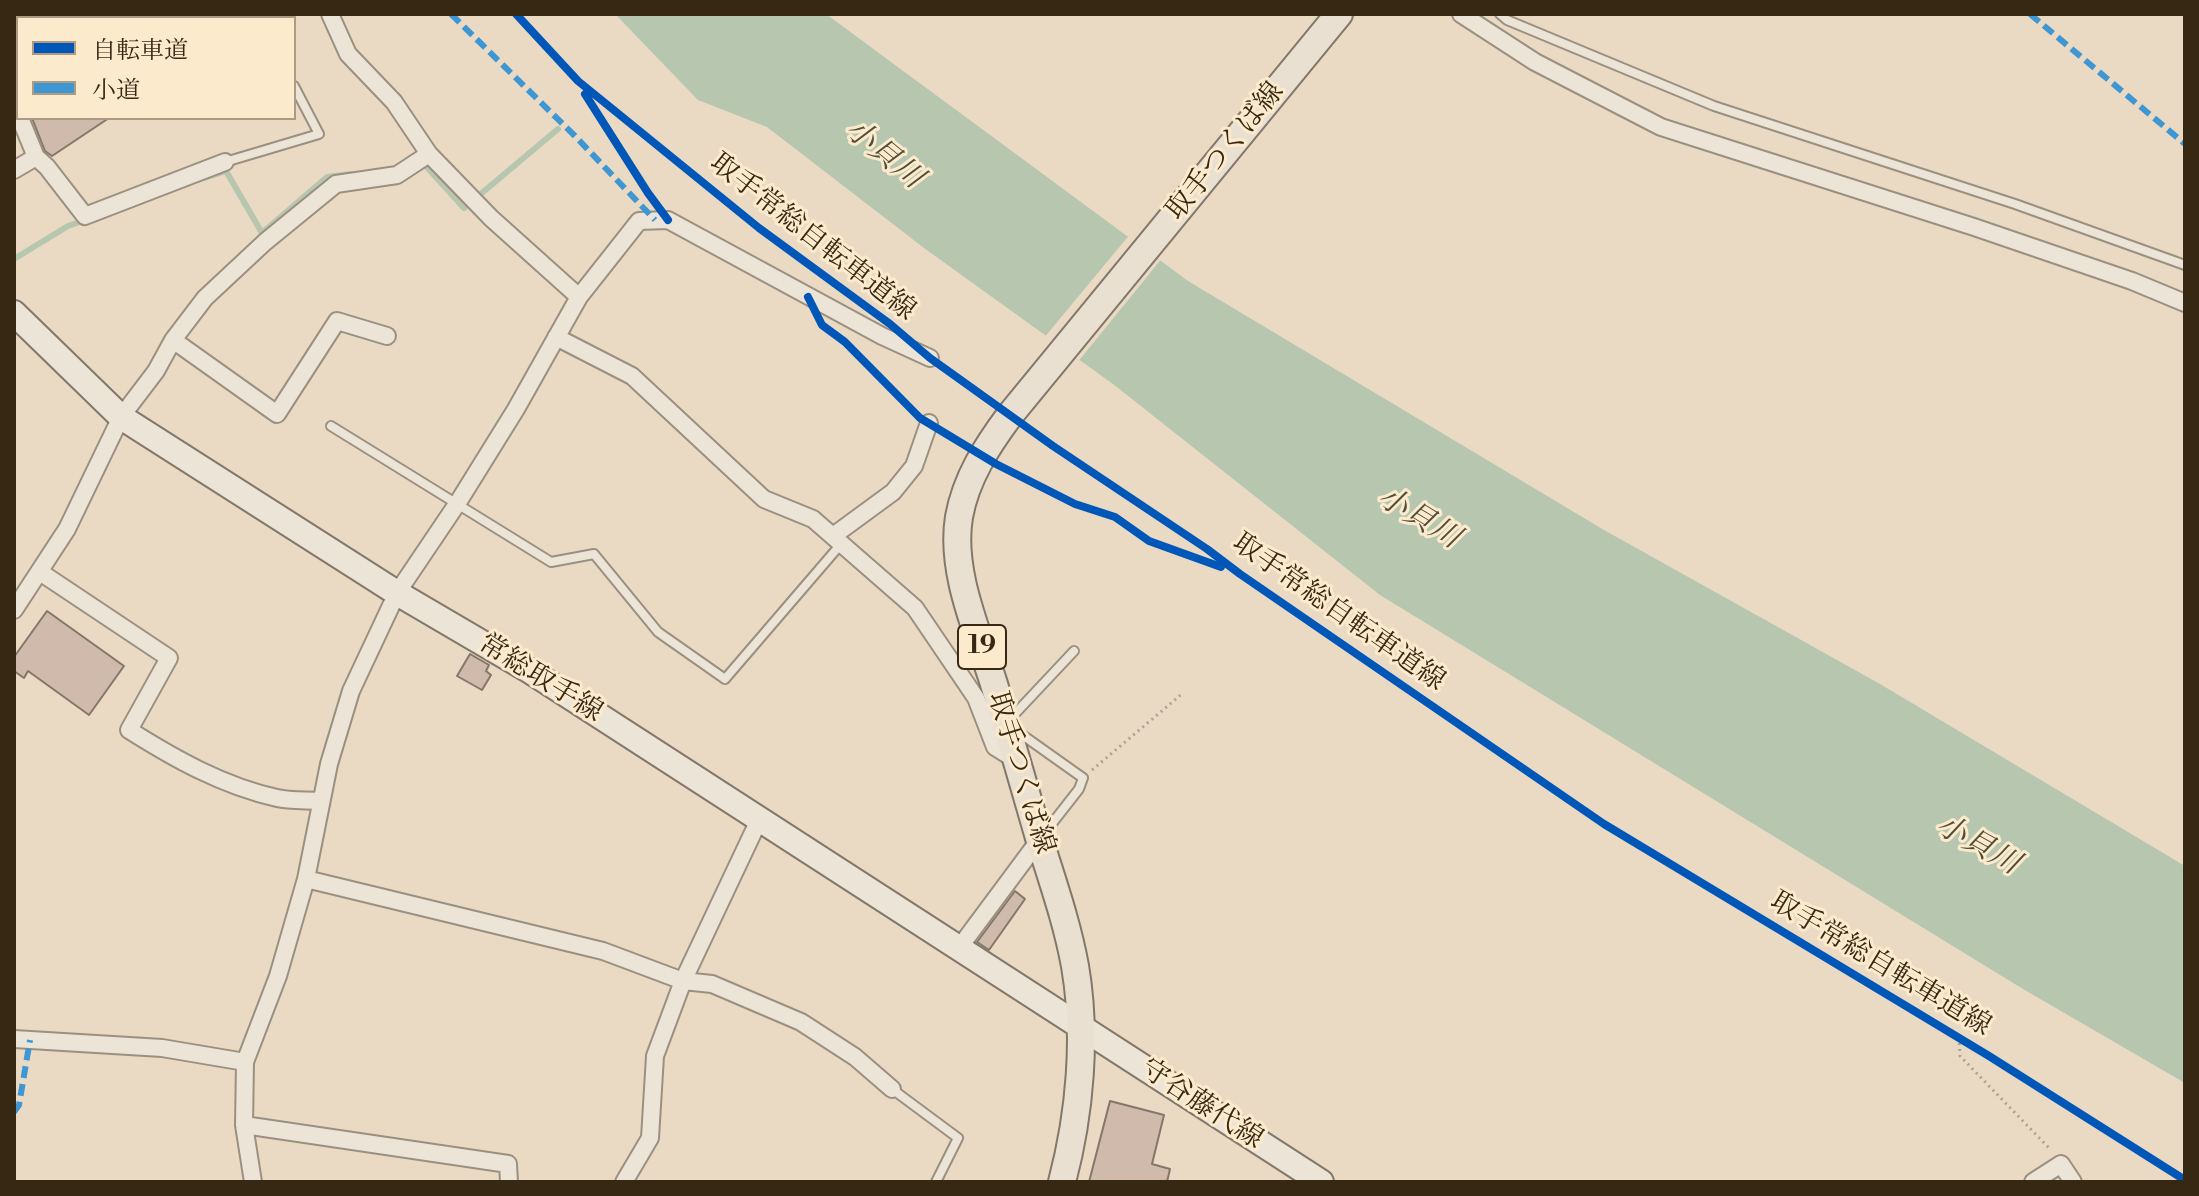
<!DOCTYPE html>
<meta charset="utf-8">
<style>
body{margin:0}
#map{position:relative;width:2199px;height:1196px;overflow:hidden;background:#eadac3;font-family:"Libre Bodoni","Noto Serif JP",serif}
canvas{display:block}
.frame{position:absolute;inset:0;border:16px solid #372814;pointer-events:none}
.legend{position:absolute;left:16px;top:16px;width:280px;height:104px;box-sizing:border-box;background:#fceacd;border:2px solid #ad9c83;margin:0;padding:10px 14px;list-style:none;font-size:24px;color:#372814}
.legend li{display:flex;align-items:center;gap:16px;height:40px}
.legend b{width:40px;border:2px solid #ad9c83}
</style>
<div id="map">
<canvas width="2199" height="1196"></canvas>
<div class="frame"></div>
<ul class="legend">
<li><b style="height:10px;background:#0057b8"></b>自転車道</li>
<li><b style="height:10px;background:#3e96d3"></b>小道</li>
</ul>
</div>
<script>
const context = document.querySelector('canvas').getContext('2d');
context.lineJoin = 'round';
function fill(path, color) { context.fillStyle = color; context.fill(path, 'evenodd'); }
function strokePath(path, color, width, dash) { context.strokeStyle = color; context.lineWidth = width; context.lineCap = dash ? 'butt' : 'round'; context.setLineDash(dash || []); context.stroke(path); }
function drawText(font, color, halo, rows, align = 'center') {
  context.font = font + ' "Libre Bodoni","Noto Serif JP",serif'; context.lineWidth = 6; context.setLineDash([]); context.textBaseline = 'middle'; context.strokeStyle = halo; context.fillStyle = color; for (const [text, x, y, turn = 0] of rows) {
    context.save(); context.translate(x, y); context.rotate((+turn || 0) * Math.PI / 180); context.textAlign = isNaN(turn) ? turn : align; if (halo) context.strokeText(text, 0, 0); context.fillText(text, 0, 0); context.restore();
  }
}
fill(new Path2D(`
 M 14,14 L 127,14 L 121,18 L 18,18 L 18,86 L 14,89 Z`), '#d3cca4');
fill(new Path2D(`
 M 615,14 L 826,14 L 1188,281 L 1604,530 L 1880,684 L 2185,866 L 2185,1083 L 2023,989 L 1380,595 L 1113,384 L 924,248 L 767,127 L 698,100 Z`), '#b6c6af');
fill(new Path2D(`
 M 1131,233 L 1163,257 L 1077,363 L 1043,339 Z`), '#eadac3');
strokePath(new Path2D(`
 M 419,167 L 424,164 L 464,208 L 558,129
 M 204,178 L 226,171 L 262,233 L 327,177 L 351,174
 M 14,259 L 68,226 L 88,219`), '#b6c6af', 6);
const building = new Path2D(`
 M 32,118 L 109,118 L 52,156 L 45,151 Z
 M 47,611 L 124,666 L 89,715 L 28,671 L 24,678 L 14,671 L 14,657 Z
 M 470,654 L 489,665 L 486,671 L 491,675 L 482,690 L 457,676 Z
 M 1015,891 L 1025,899 L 989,950 L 977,942 Z
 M 1110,1101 L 1164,1115 L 1152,1164 L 1170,1169 L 1167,1182 L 1089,1182 Z`);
fill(building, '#d0baab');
strokePath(building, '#827769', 2);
const lane = new Path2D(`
 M 236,14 L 239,18
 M 1500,14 L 1507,20 L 1714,106 L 2015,204 L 2185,265
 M 225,162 L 319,134 L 294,86
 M 331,426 L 551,562 L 594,554 L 658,632 L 725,679 L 841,544
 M 1011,718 L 1074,651
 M 1014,729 L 1083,778 L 1079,789 L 1043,835
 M 892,1089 L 958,1138 L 936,1182`);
const street = new Path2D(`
 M 330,14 L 348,54 L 394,102 L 429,154 L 491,218 L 579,297
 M 1461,14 L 1535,62 L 1661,127 L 1974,227 L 2132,281 L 2185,303
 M 20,118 L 36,157 L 47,167 L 85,216 L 225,162
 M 14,170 L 36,157
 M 556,337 L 632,376 L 764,499 L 813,519 L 915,608 L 976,698 L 995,747 L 1016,760
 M 173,340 L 277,414 L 337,321 L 387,336
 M 833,536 L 893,492 L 914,466 L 929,423
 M 40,572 L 169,658 L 129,730 C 175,759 223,786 277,798 C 290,801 306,800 321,801
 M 14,610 L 67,529 L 121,417 L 156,371 L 173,340 L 205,298 L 265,242 L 336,184 L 397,175 L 429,154
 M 306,879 L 603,951 L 683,981 L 712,984 L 801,1022 L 855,1057 L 892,1089
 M 959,948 L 1040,839
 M 14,1039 L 162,1048 L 245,1062
 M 244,1125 L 508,1164 L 509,1182
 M 253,1182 L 244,1125 L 245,1062 L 278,976 L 306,879 L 329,764 L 351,691 L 397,593 L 457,504 L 516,409 L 579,297 L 639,221 L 668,220 L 882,336 L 930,358
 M 624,1182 L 650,1138 L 655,1056 L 683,981 L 759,820
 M 2033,1182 L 2061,1164 L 2073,1182`);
const secondary = new Path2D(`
 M 14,313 L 121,417 L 397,593 L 530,671 L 1321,1182`);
const primary = new Path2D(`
 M 1062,1182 C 1080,1114 1087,1036 1075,966 C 1067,922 1052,880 1039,838 C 1024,786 1009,733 993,681 C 977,630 950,571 959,517 C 966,478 987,446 1010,415 L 1339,14`);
strokePath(lane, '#9b9080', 12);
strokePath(street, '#9b9080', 20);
strokePath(secondary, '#827769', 28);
strokePath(primary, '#827769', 30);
strokePath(new Path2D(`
 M 1092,770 L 1183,693
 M 1959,1037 L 1960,1056 L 2050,1149`), '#aaa398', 3, [2, 4]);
strokePath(lane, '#ede4d8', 8);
strokePath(street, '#ede4d8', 16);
strokePath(secondary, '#ede4d8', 24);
strokePath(primary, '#e9e0d2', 26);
strokePath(new Path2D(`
 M 451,14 L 575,136 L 655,220
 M 2030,14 L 2185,144
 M 14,1112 L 19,1105 L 30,1040`), '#3e96d3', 6, [12, 6]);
strokePath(new Path2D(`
 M 516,14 L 578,81 L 759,228 L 890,324 L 930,358 L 1053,446 L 1207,549 L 1240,574 L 1604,824 L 1989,1056 L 2185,1180
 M 585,94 L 648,193 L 668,220
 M 808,297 L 822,325 L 845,342 L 920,418 L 996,464 L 1075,504 L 1115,517 L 1149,541 L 1221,567`), '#0057b8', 8);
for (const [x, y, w] of [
 [982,647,48]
]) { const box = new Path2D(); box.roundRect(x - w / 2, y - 22, w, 44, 6); context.fillStyle = '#fceacd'; context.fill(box); strokePath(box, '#372814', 2); }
drawText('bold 26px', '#372814', null, [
 ["19",982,647]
]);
drawText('28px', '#372814', '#fceacd', [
 ["取手つくば線",1226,152,-51],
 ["取手常総自転車道線",812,238,38],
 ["取手常総自転車道線",1338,613,35],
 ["常総取手線",540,679,32],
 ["取手つくば線",1020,773,73],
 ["取手常総自転車道線",1880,965,31],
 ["守谷藤代線",1201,1105,33]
]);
drawText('italic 30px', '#514d39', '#fceacd', [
 ["小貝川",883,155,39],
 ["小貝川",1418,519,31],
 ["小貝川",1977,846,29]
]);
</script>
